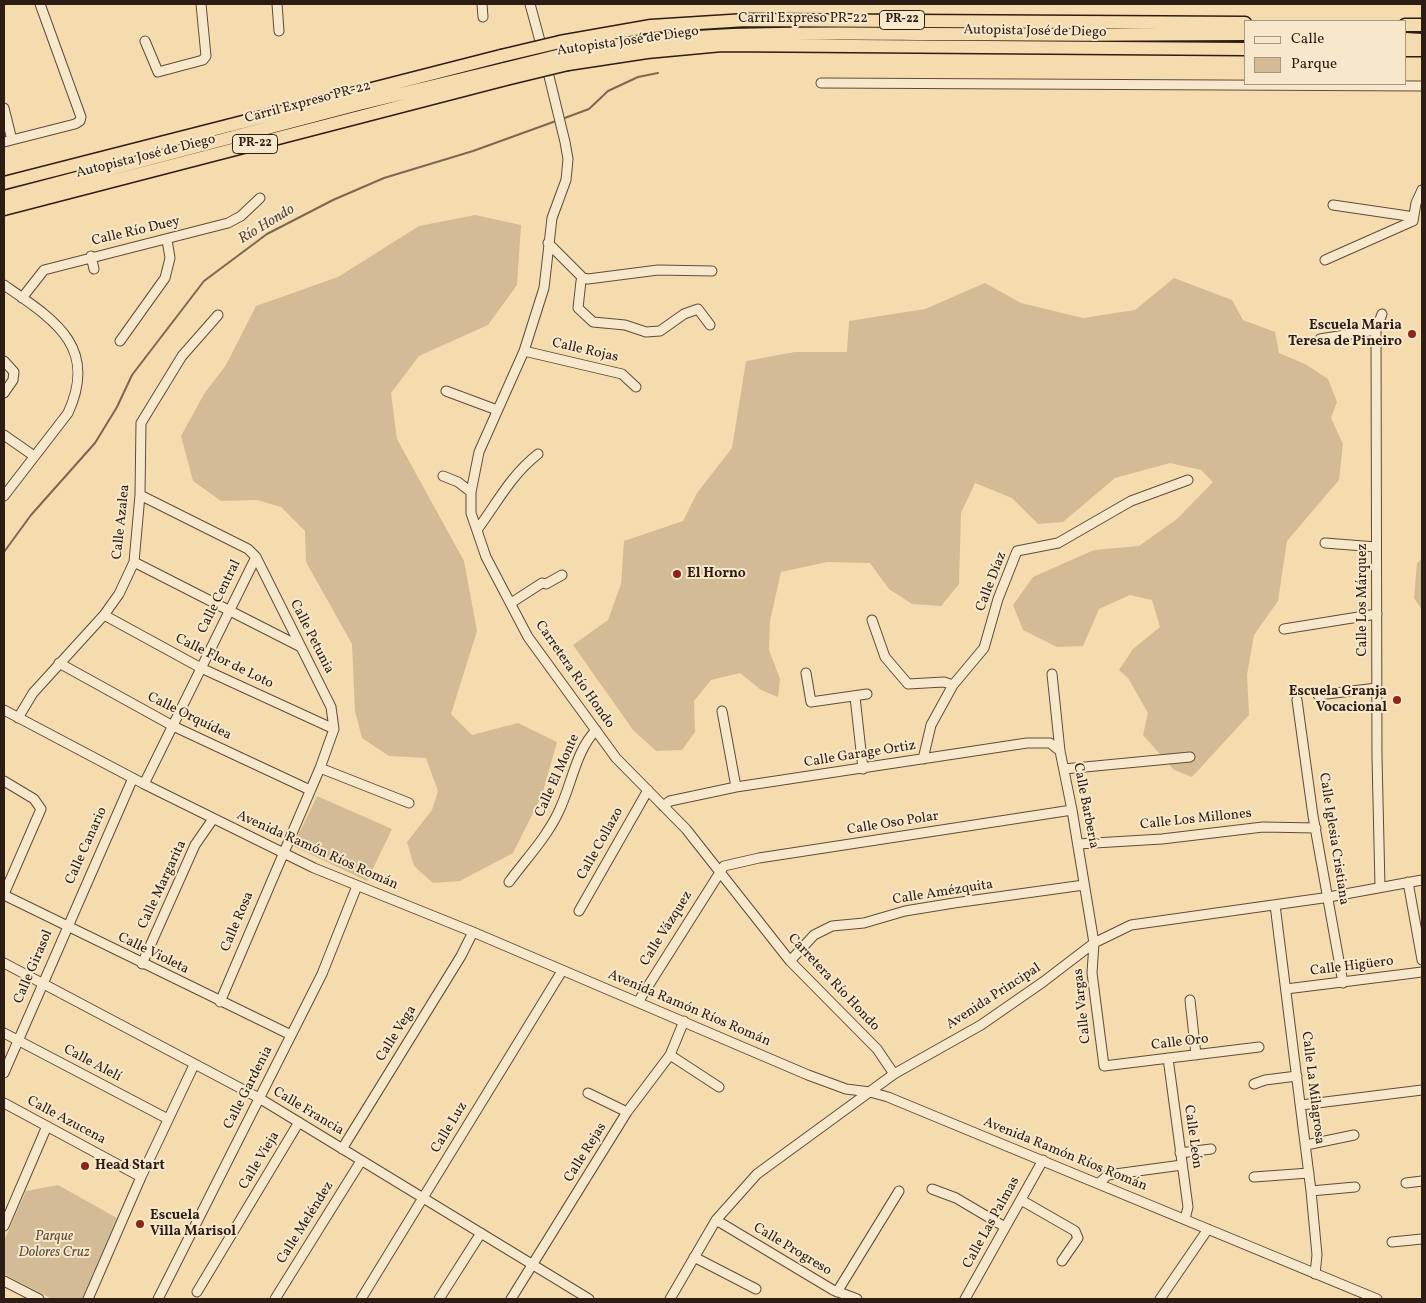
<!DOCTYPE html>
<meta charset="utf-8">
<style>
body{margin:0}
#map{position:relative;width:1426px;height:1303px;overflow:hidden;background:#f5dcaf;font-family:Vollkorn,serif}
canvas{display:block}
.frame{position:absolute;inset:0;border:5px solid #2c1c14;pointer-events:none}
.legend{position:absolute;left:1244px;top:20px;width:162px;height:65px;box-sizing:border-box;background:#f8e8cb;border:1px solid #a69682;margin:0;padding:6px 9px;list-style:none;font-size:15px;color:#2c1c14}
.legend li{display:flex;align-items:center;gap:10px;height:25px}
.legend b{width:25px;border:1px solid #a69682}
</style>
<div id="map">
<canvas width="1426" height="1303"></canvas>
<div class="frame"></div>
<ul class="legend">
<li><b style="height:6px;background:#f8e8cb"></b>Calle</li>
<li><b style="height:14px;background:#d3bb95"></b>Parque</li>
</ul>
</div>
<script>
const context = document.querySelector('canvas').getContext('2d');
context.lineJoin = 'round';
function fill(path, color) { context.fillStyle = color; context.fill(path, 'evenodd'); }
function strokePath(path, color, width, dash) { context.strokeStyle = color; context.lineWidth = width; context.lineCap = dash ? 'butt' : 'round'; context.setLineDash(dash || []); context.stroke(path); }
function drawText(font, color, halo, rows, align = 'center') {
  context.font = font + ' Vollkorn,serif'; context.lineWidth = 4; context.setLineDash([]); context.textBaseline = 'middle'; context.strokeStyle = halo; context.fillStyle = color; for (const [text, x, y, turn = 0] of rows) {
    context.save(); context.translate(x, y); context.rotate((+turn || 0) * Math.PI / 180); context.textAlign = isNaN(turn) ? turn : align; if (halo) context.strokeText(text, 0, 0); context.fillText(text, 0, 0); context.restore();
  }
}
fill(new Path2D(`
 M 475,215 L 521,225 L 517,285 L 488,325 L 419,356 L 391,393 L 397,439 L 464,561 L 477,631 L 451,714 L 472,735 L 518,723 L 557,742 L 542,795 L 513,853 L 460,881 L 433,883 L 414,866 L 407,842 L 432,810 L 438,791 L 426,758 L 389,756 L 362,738 L 355,711 L 352,644 L 306,562 L 305,531 L 281,507 L 257,500 L 221,501 L 193,481 L 181,436 L 204,394 L 226,365 L 256,306 L 338,277 L 419,226 Z
 M 1174,278 L 1232,300 L 1243,320 L 1275,332 L 1279,353 L 1305,364 L 1328,379 L 1337,402 L 1331,418 L 1343,444 L 1339,480 L 1287,541 L 1278,601 L 1254,635 L 1247,675 L 1249,715 L 1192,777 L 1174,770 L 1143,735 L 1148,713 L 1128,678 L 1119,670 L 1133,649 L 1160,627 L 1152,600 L 1130,595 L 1099,609 L 1083,646 L 1057,647 L 1023,630 L 1013,605 L 1033,577 L 1094,550 L 1139,546 L 1177,519 L 1213,482 L 1201,470 L 1170,463 L 1115,478 L 1063,522 L 1038,524 L 1012,498 L 975,483 L 961,513 L 959,584 L 941,606 L 912,604 L 889,589 L 870,563 L 827,562 L 781,572 L 770,621 L 769,650 L 780,679 L 778,697 L 761,690 L 740,673 L 711,680 L 694,701 L 695,732 L 682,750 L 656,751 L 633,730 L 573,645 L 608,620 L 621,584 L 624,541 L 683,521 L 697,493 L 732,448 L 746,361 L 795,352 L 847,352 L 849,321 L 925,309 L 985,283 L 1021,303 L 1083,318 L 1135,310 Z
 M 1422,558 L 1422,610 L 1414,598 L 1417,563 Z
 M 317,796 L 392,829 L 367,881 L 293,846 Z
 M 58,1185 L 117,1218 L 82,1299 L 52,1299 L 4,1274 L 4,1241 L 26,1191 Z`), '#d3bb95');
strokePath(new Path2D(`
 M 562,119 L 589,109 L 608,91 L 638,77 L 658,73
 M 4,552 L 31,515 L 95,443 L 117,407 L 132,375 L 204,281 L 267,234 L 333,200 L 384,178 L 473,151 L 556,121`), '#7c6851', 2);
const minor = new Path2D(`
 M 277,4 L 279,31
 M 482,4 L 483,17
 M 530,4 L 543,52
 M 145,41 L 158,72 L 203,60 L 206,56 L 201,4
 M 546,64 L 565,142 L 568,159 L 566,180 L 552,218 L 544,288 L 524,351 L 479,452 L 471,492 L 471,513 L 486,557 L 528,637 L 616,758 L 686,829 L 790,961 L 877,1049 L 894,1074
 M 821,83 L 1422,86
 M 4,108 L 12,140
 M 4,142 L 75,124 L 80,121 L 81,117 L 40,4
 M 1333,205 L 1408,216 L 1413,221
 M 1413,221 L 1416,203 L 1422,190
 M 548,243 L 583,278 L 588,279 L 658,270 L 712,271
 M 91,256 L 94,269
 M 1325,260 L 1413,221
 M 583,278 L 581,281 L 578,308 L 593,322 L 625,325 L 646,332 L 660,331 L 684,314 L 698,309 L 710,325
 M 4,285 C 53,319 99,346 68,413 L 4,496
 M 22,298 L 44,270 L 228,223 L 241,216 L 260,198
 M 1320,339 L 1376,330
 M 120,341 L 165,278 L 170,258 L 167,240
 M 524,351 L 622,374 L 636,387
 M 4,361 L 14,372 L 13,380 L 4,393
 M 446,391 L 497,410
 M 4,435 L 34,456
 M 443,476 L 458,482 L 471,492
 M 140,495 L 248,549 L 256,557 L 331,707 L 334,729 L 320,768 L 220,1002
 M 477,530 C 497,503 511,475 538,454
 M 1325,543 L 1376,547
 M 134,562 L 299,646
 M 511,603 L 542,583 L 546,584 L 562,575
 M 104,615 L 201,668 L 334,729
 M 872,620 L 885,657 L 908,684 L 944,682 L 953,685
 M 1284,629 L 1377,614
 M 59,663 L 173,726 L 310,790
 M 806,673 L 811,702 L 867,694
 M 1052,674 L 1060,751 L 1072,810 L 1094,943 L 1092,973 L 1104,1066 L 1259,1047
 M 1318,695 L 1377,688
 M 855,697 L 863,769
 M 1297,700 L 1313,816 L 1343,983
 M 4,710 L 144,784 L 314,868 L 473,932 L 808,1075 L 846,1089 L 870,1092 L 888,1097 L 1377,1299
 M 722,711 L 736,787
 M 18,718 L 33,693 L 104,615 L 119,594 L 134,562 L 140,495 L 141,423 L 182,356 L 218,315
 M 923,759 L 931,725 L 953,685 L 984,648 L 998,599 L 1017,551 L 1058,543 L 1131,501 L 1188,480
 M 320,768 L 409,803
 M 1064,769 L 1190,757
 M 4,781 L 34,799 L 41,809 L 4,894
 M 144,784 L 256,557
 M 663,806 L 670,801 L 736,787 L 1027,743 L 1050,743 L 1060,751
 M 1078,844 L 1162,839 L 1263,827 L 1316,828
 M 509,882 C 526,859 546,838 558,813 C 572,785 575,752 596,730
 M 1408,882 L 1422,960
 M 1380,887 L 1377,757 L 1376,330 L 1382,314
 M 4,895 L 291,1035
 M 1275,905 L 1311,1191 L 1317,1255 L 1315,1274
 M 579,911 L 648,790
 M 790,961 L 814,935 L 832,926 L 864,923 L 905,911 L 954,903 L 1084,885
 M 4,963 L 259,1098 L 589,1299
 M 142,964 L 195,845 L 213,819
 M 1286,989 L 1422,972
 M 1190,1000 L 1196,1055
 M 638,1002 L 724,866 L 759,858 L 1072,810
 M 4,1033 L 168,1119
 M 670,1055 L 719,1087
 M 1168,1058 L 1188,1207 L 1185,1219
 M 4,1073 L 133,778
 M 1254,1084 L 1265,1080 L 1297,1076
 M 588,1093 L 627,1112
 M 4,1103 L 141,1177
 M 1301,1105 L 1422,1090
 M 1306,1145 L 1354,1135
 M 342,1149 L 461,956 L 473,932
 M 1180,1153 L 1211,1149
 M 1254,1177 L 1309,1173
 M 1099,1183 L 1108,1175 L 1182,1165
 M 1406,1183 L 1422,1181
 M 932,1189 L 956,1198 L 1005,1227
 M 1311,1191 L 1355,1187
 M 1021,1200 L 1075,1231 L 1078,1238 L 1062,1261
 M 716,1220 L 833,1290 L 857,1299
 M 4,1226 L 47,1126
 M 1392,1242 L 1422,1239
 M 694,1257 L 756,1289
 M 4,1281 L 39,1299
 M 197,1292 L 299,1122
 M 837,1292 L 899,1191
 M 88,1299 L 141,1177 L 194,1065
 M 158,1299 L 322,974 L 357,886
 M 275,1299 L 361,1161
 M 361,1299 L 562,971
 M 439,1299 L 481,1233
 M 511,1299 L 627,1112 L 670,1055 L 684,1021
 M 670,1299 L 716,1220 L 757,1174 L 894,1074 L 981,1025 L 1043,982 L 1094,943 L 1131,925 L 1323,898 L 1422,880
 M 965,1299 L 1043,1160
 M 1160,1299 L 1208,1229`);
const highway = new Path2D(`
 M 1405,25 L 1422,25
 M 1405,39 L 1422,40
 M 560,42 L 651,26 L 746,20 L 1245,23
 M 1405,50 L 1422,50
 M 565,54 C 685,30 805,33 927,34 C 1033,35 1139,35 1245,34
 M 568,64 L 647,52 L 722,45 L 1245,49
 M 4,183 L 501,56
 M 4,197 L 359,104 L 504,69
 M 4,209 L 506,79`);
strokePath(minor, '#5e4c3b', 11);
strokePath(highway, '#2c1c14', 15);
strokePath(minor, '#f8e8cb', 9);
strokePath(highway, '#f5dcaf', 12);
const highwayBridge = new Path2D(`
 M 501,56 L 560,42
 M 504,69 L 565,54
 M 506,79 L 568,64`);
strokePath(highwayBridge, '#2c1c14', 15, []);
strokePath(highwayBridge, '#f5dcaf', 12);
for (const [x, y, r, color] of [
 [1412,334,5,"#8f2418"],
 [677,574,5,"#8f2418"],
 [1397,700,5,"#8f2418"],
 [85,1166,5,"#8f2418"],
 [140,1224,5,"#8f2418"]
]) { const dot = new Path2D(); dot.arc(x, y, r, 0, 2 * Math.PI); context.fillStyle = color; context.fill(dot); strokePath(dot, '#f8e8cb', 2); }
for (const [x, y, w] of [
 [902,20,45],
 [255,144,45]
]) { const box = new Path2D(); box.roundRect(x - w / 2, y - 9.5, w, 19, 4); context.fillStyle = '#f8e8cb'; context.fill(box); strokePath(box, '#2c1c14', 1); }
drawText('bold 12px', '#2c1c14', null, [
 ["PR-22",902,20],
 ["PR-22",255,144]
]);
drawText('14px', '#2c1c14', '#f8e8cb', [
 ["Carril Expreso PR-22",803,19],
 ["Autopista José de Diego",1035,32,1],
 ["Autopista José de Diego",628,42,-8],
 ["Carril Expreso PR-22",308,103,-15],
 ["Autopista José de Diego",146,157,-14],
 ["Calle Río Duey",136,232,-13],
 ["Calle Rojas",585,351,13],
 ["Calle Azalea",122,522,-84],
 ["Calle Díaz",992,582,-69],
 ["Calle Central",220,597,-64],
 ["Calle Los Márquez",1363,600,-90],
 ["Calle Petunia",311,637,63],
 ["Calle Flor de Loto",224,662,26],
 ["Carretera Río Hondo",574,675,55],
 ["Calle Orquídea",189,717,26],
 ["Calle Garage Ortiz",860,755,-9],
 ["Calle El Monte",558,776,-66],
 ["Calle Barbería",1085,806,79],
 ["Calle Los Millones",1196,820,-6],
 ["Calle Oso Polar",893,824,-9],
 ["Calle Iglesia Cristiana",1333,839,81],
 ["Calle Collazo",601,844,-61],
 ["Calle Canario",87,846,-66],
 ["Avenida Ramón Ríos Román",317,851,24],
 ["Calle Margarita",163,885,-65],
 ["Calle Amézquita",943,893,-9],
 ["Calle Rosa",238,922,-67],
 ["Calle Vázquez",667,929,-58],
 ["Calle Violeta",153,954,26],
 ["Calle Girasol",34,967,-67],
 ["Calle Higüero",1352,967,-7],
 ["Carretera Río Hondo",833,983,47],
 ["Avenida Principal",994,997,-33],
 ["Calle Vargas",1083,1006,-96],
 ["Avenida Ramón Ríos Román",689,1009,23],
 ["Calle Vega",397,1034,-58],
 ["Calle Oro",1180,1043,-7],
 ["Calle Alelí",92,1064,28],
 ["Calle Gardenia",249,1088,-63],
 ["Calle La Milagrosa",1312,1088,83],
 ["Calle Francia",308,1112,31],
 ["Calle Azucena",66,1121,28],
 ["Calle Luz",450,1128,-59],
 ["Calle León",1192,1137,82],
 ["Calle Rejas",586,1153,-58],
 ["Avenida Ramón Ríos Román",1065,1155,22],
 ["Calle Vieja",260,1161,-59],
 ["Calle Meléndez",306,1223,-58],
 ["Calle Las Palmas",992,1223,-61],
 ["Calle Progreso",792,1250,31]
]);
drawText('bold 14px', '#2c1c14', '#f8e8cb', [
 ["Escuela Maria",1402,326,"right"],
 ["Teresa de Pineiro",1402,342,"right"],
 ["El Horno",687,574],
 ["Escuela Granja",1387,692,"right"],
 ["Vocacional",1387,708,"right"],
 ["Head Start",95,1166],
 ["Escuela",150,1216],
 ["Villa Marisol",150,1232]
], 'left');
drawText('italic 14px', '#5e4c3b', '#f8e8cb', [
 ["Parque",54,1237],
 ["Dolores Cruz",54,1253]
]);
drawText('italic 15px', '#5b4838', '#f8e8cb', [
 ["Río Hondo",267,225,-31]
]);
</script>
